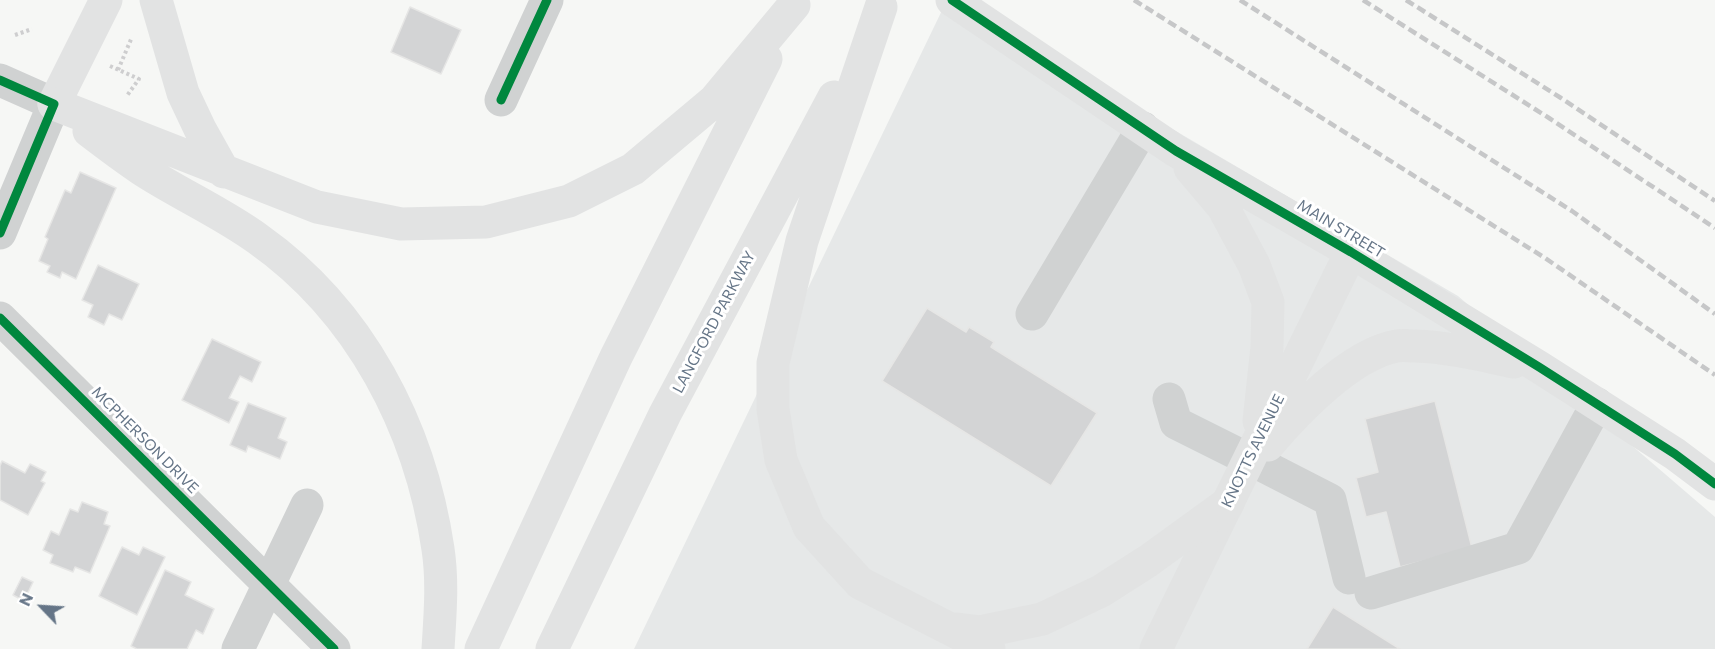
<!DOCTYPE html>
<style>
body{margin:0}
#map{position:relative;width:1715px;height:649px;overflow:hidden;background:#f6f7f5;font-family:Commissioner,sans-serif}
canvas{display:block}
.north{position:absolute;left:12px;top:577px;width:60px;height:60px;-webkit-text-stroke:4px #fff;paint-order:stroke;rotate:295deg;font-size:16px;font-weight:700;line-height:24px;text-align:center;color:#657587}
.north::after{content:'';display:block;margin:auto;width:21px;height:27px;background:#657587;clip-path:polygon(50% 0,100% 100%,50% 72%,0 100%)}
</style>
<div id="map">
<canvas width="1715" height="649"></canvas>
<div class="north">N</div>
</div>
<script>
const context = document.querySelector('canvas').getContext('2d');
context.lineJoin = 'round';
function fill(path, color) { context.fillStyle = color; context.fill(path, 'evenodd'); }
function strokePath(path, color, width, dash) { context.strokeStyle = color; context.lineWidth = width; context.lineCap = dash ? 'butt' : 'round'; context.setLineDash(dash || []); context.stroke(path); }
function drawText(font, color, halo, rows, align = 'center') {
  context.font = font + ' Commissioner,sans-serif'; context.lineWidth = 6; context.setLineDash([]); context.textBaseline = 'middle'; context.strokeStyle = halo; context.fillStyle = color; for (const [text, x, y, turn = 0] of rows) {
    context.save(); context.translate(x, y); context.rotate((+turn || 0) * Math.PI / 180); context.textAlign = isNaN(turn) ? turn : align; if (halo) context.strokeText(text, 0, 0); context.fillText(text, 0, 0); context.restore();
  }
}
fill(new Path2D(`
 M 947,0 L 1121,99 L 1458,296 L 1715,517 L 1715,649 L 634,649 Z`), '#e6e8e8');
const building = new Path2D(`
 M 410,7 L 461,30 L 441,74 L 391,52 Z
 M 80,172 L 116,188 L 76,279 L 62,272 L 60,278 L 47,272 L 50,266 L 39,261 L 48,239 L 45,237 L 65,190 L 71,193 Z
 M 98,265 L 139,284 L 122,320 L 109,314 L 104,325 L 88,317 L 93,305 L 82,300 Z
 M 927,308 L 966,332 L 969,327 L 994,342 L 991,347 L 1097,413 L 1051,486 L 882,381 Z
 M 212,339 L 261,362 L 252,382 L 240,376 L 229,398 L 239,402 L 229,423 L 182,400 Z
 M 1435,401 L 1472,548 L 1400,567 L 1386,512 L 1366,517 L 1356,478 L 1378,472 L 1365,419 Z
 M 248,403 L 286,418 L 278,438 L 287,442 L 280,459 L 248,446 L 246,452 L 230,445 Z
 M 2,461 L 25,473 L 30,464 L 46,472 L 41,481 L 45,483 L 28,515 L 0,500 L 0,466 Z
 M 82,502 L 108,512 L 104,524 L 110,526 L 90,573 L 75,567 L 73,572 L 50,563 L 53,555 L 43,550 L 51,531 L 59,535 L 70,509 L 78,512 Z
 M 122,547 L 139,555 L 143,547 L 165,557 L 137,615 L 99,596 Z
 M 165,570 L 191,582 L 185,595 L 214,609 L 203,634 L 196,630 L 187,649 L 137,649 L 131,646 Z
 M 22,577 L 33,582 L 24,601 L 13,595 Z
 M 1333,607 L 1400,649 L 1307,649 Z`);
fill(building, '#d3d4d5');
strokePath(building, '#e6e6e5', 1.5);
strokePath(new Path2D(`
 M 15,35 L 32,29
 M 110,66 L 139,79 L 126,97
 M 118,70 L 132,37`), '#cececf', 4, [3, 3]);
strokePath(new Path2D(`
 M 0,80 L 54,104 L 0,233
 M 501,100 L 547,0
 M 1032,314 L 1143,128
 M 0,318 L 334,649
 M 1169,399 L 1176,423 L 1248,459
 M 1254,461 L 1330,500 L 1349,578
 M 1371,593 L 1518,548 L 1597,404
 M 238,649 L 307,505`), '#d0d2d2', 33);
strokePath(new Path2D(`
 M 952,0 L 1176,151 L 1351,252 L 1539,367 L 1675,454 L 1715,484
 M 54,104 L 106,0
 M 1190,168 L 1223,207 L 1254,265 L 1268,302 L 1267,347 L 1259,421
 M 1268,445 C 1297,411 1351,354 1397,346 C 1402,345 1409,346 1415,346 C 1449,347 1481,355 1514,362
 M 1156,649 L 1351,252`), '#e2e3e3', 33);
strokePath(new Path2D(`
 M 156,0 L 183,93 L 200,129 L 224,172
 M 881,7 L 802,241 L 773,363 L 773,409 L 781,460 L 809,527 L 860,583 L 989,649
 M 54,104 L 317,207 L 401,224 L 486,222 L 569,201 L 633,169 L 714,101 L 794,5
 M 89,131 C 106,144 123,157 141,169 C 179,194 221,212 258,239 C 360,311 420,427 438,549 C 443,582 440,616 438,649
 M 955,629 L 980,632 L 1042,619 L 1101,591 L 1148,561 L 1228,503
 M 481,649 L 616,357 L 766,59
 M 552,649 L 665,414 L 834,97`), '#e2e3e3', 33);
strokePath(new Path2D(`
 M 1134,0 L 1545,258 L 1715,375
 M 1240,0 L 1572,211 L 1715,314
 M 1363,0 L 1549,118 L 1715,228
 M 1406,0 L 1561,98 L 1715,201`), '#c6c7c8', 4.5, [9, 4.5]);
strokePath(new Path2D(`
 M 952,0 L 1176,151 L 1351,252 L 1539,367 L 1675,454 L 1715,484
 M 0,80 L 54,104 L 0,233
 M 501,100 L 547,0
 M 0,318 L 334,649`), '#00873e', 9);
drawText('15px', '#657587', '#fff', [
 ["MAIN STREET",1341,229,31],
 ["LANGFORD PARKWAY",714,322,-62],
 ["MCPHERSON DRIVE",145,440,45],
 ["KNOTTS AVENUE",1253,451,-64]
]);
</script>
